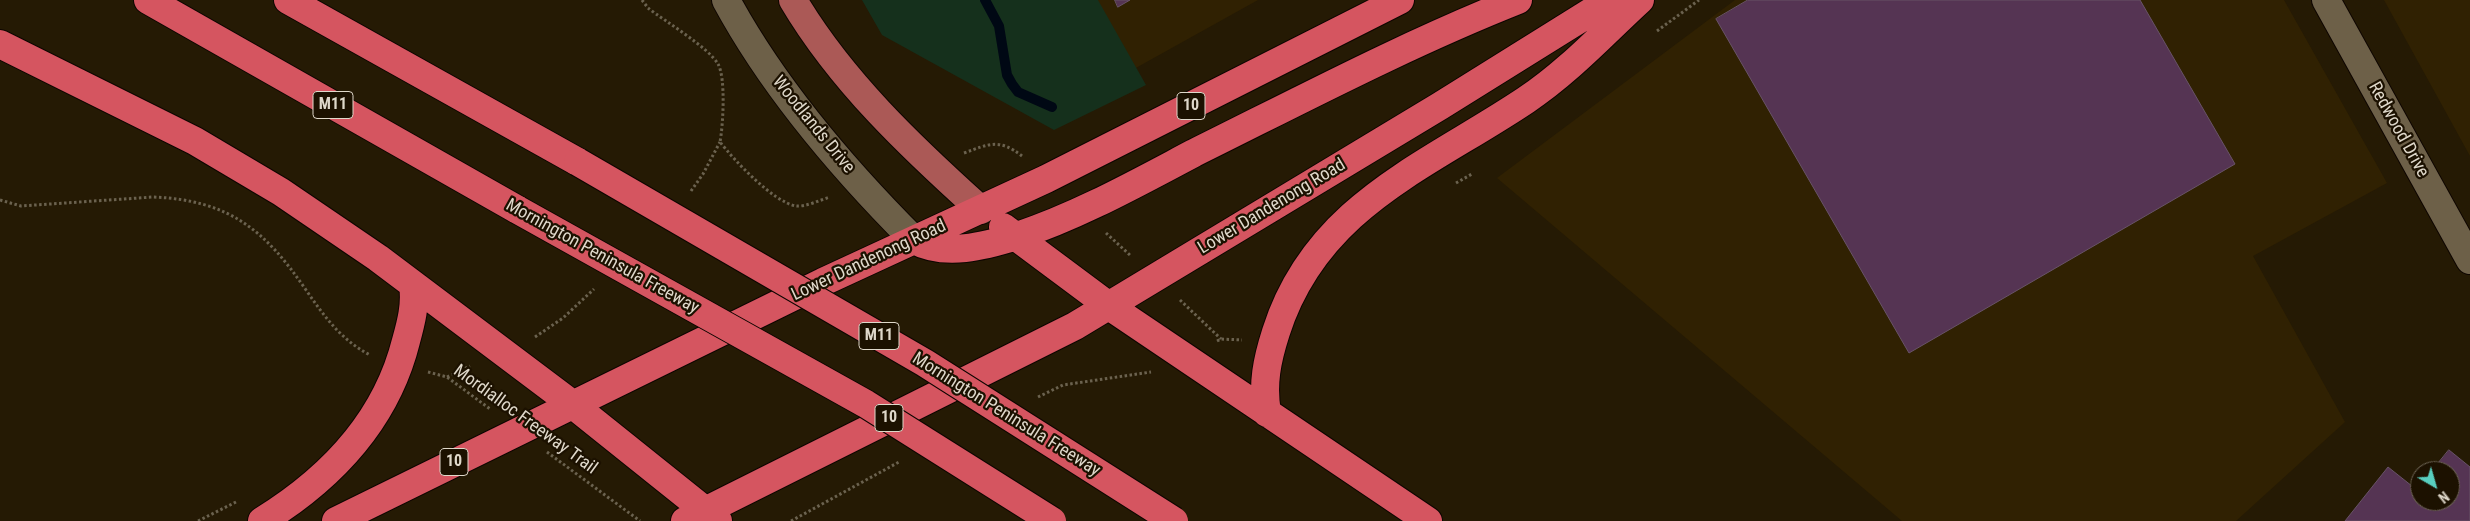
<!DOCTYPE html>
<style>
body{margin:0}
#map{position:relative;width:2470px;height:521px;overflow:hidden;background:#251a04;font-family:"Roboto Condensed",sans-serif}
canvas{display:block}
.north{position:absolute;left:2410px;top:461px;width:50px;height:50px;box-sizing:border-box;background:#1c1100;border:1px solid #6a6151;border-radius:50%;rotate:142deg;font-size:14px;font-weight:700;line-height:20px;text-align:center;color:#dfd8ca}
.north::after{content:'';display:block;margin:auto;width:18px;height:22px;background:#58cebf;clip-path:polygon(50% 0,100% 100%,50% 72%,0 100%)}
</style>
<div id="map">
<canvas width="2470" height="521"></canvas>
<div class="north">N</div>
</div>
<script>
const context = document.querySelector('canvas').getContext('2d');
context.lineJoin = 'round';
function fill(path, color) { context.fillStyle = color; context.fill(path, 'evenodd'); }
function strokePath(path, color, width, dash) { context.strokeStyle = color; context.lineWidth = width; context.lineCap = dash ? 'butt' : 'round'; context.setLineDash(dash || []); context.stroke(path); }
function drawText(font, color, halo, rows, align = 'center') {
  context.font = font + ' "Roboto Condensed",sans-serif'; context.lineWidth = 4.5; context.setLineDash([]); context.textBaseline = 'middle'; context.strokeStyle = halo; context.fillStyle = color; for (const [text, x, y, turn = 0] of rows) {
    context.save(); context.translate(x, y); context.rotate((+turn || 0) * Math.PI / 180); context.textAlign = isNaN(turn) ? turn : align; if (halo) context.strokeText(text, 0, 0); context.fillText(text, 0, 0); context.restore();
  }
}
fill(new Path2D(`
 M 1072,0 L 1258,0 L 1116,79 Z
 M 1735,0 L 2284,0 L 2387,183 L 2253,256 L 2345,422 L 2236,521 L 1902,521 L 1497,178 Z
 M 2384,0 L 2470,0 L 2470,156 Z`), '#302102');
fill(new Path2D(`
 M 862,0 L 1098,0 L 1146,85 L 1054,130 L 882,35 Z`), '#15301c');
strokePath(new Path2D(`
 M 985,0 L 999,26 L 1007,75 L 1012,84 L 1018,92 L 1052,107`), '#000814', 10);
const building = new Path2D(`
 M 1115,0 L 1130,0 L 1118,7 Z
 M 1748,0 L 2140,0 L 2235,164 L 1909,353 L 1716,19 Z
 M 2449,450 L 2470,467 L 2470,521 L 2345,521 L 2388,467 L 2417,490 L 2420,486 L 2420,501 L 2450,501 L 2450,471 L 2432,471 Z`);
fill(building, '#553453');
strokePath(building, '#685367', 1);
const minor = new Path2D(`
 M 726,0 C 774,89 843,169 914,240
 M 2326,0 L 2470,260`);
const major = new Path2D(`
 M 793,0 C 841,81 911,147 981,210`);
const highway = new Path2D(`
 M 148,0 L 518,210
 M 288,0 L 578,162
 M 0,44 L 195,141 L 281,192 L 378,258 L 572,404 L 718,521
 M 1003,227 L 1109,306 L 1428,521
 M 914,240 C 945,257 985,246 1017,236 C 1078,216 1137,183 1194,153 C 1301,100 1407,44 1518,0
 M 1267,413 C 1262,384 1267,360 1276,332 C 1316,206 1426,167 1526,100 C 1568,72 1603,34 1640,0
 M 262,521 C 330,479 386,421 406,341 C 411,323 416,304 413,285
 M 336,521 L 823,282 L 1046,179 L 1400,0
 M 685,521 L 1075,326 L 1440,106 L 1610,0`);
strokePath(minor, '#0e0500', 30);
strokePath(major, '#0e0500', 30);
strokePath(highway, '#0e0500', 30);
strokePath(new Path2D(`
 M 642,0 L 648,8 C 666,22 708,47 718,64 C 726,78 723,126 720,142 C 734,160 773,202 796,206 C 806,207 820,200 830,197
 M 1657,31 L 1699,0
 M 964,153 C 989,144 999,138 1022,156
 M 1456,183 L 1472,174
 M 691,191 L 703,174 L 720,142
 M 0,200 L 21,206 L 153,197 C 229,200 265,230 306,290 C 324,316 341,340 370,355
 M 1106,233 L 1131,256
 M 1180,300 L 1221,339
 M 535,337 L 563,318 L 594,289
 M 1217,341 L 1221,339 L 1242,340
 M 428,372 L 447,377 L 490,409
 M 447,377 L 470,366
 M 1038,397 L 1063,385 L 1151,372
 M 547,452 L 640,521
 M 198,521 L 236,502
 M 791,521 L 899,462`), '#6b624f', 3, [2.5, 2.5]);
strokePath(minor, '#6d6048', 28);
strokePath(major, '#ab5956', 28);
strokePath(highway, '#d55560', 28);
const highwayBridge = new Path2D(`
 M 578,162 L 925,363 L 1174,521
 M 518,210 L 866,404 L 1052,521`);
strokePath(highwayBridge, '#0e0500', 30, []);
strokePath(highwayBridge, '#d55560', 28);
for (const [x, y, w] of [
 [333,105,40],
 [1191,106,28],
 [879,336,40],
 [889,418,28],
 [454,462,28]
]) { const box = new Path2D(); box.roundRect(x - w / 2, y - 13.5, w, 27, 4); context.fillStyle = '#1c1100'; context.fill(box); strokePath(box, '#dfd8ca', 1); }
drawText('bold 16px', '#dfd8ca', null, [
 ["M11",333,105],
 ["10",1191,106],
 ["M11",879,336],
 ["10",889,418],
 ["10",454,462]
]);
drawText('18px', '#dfd8ca', '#1c1100', [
 ["Woodlands Drive",813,125,51],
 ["Redwood Drive",2398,130,61],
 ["Lower Dandenong Road",1272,207,-31],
 ["Mornington Peninsula Freeway",602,257,29],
 ["Lower Dandenong Road",869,261,-25],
 ["Mornington Peninsula Freeway",1006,415,32],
 ["Mordialloc Freeway Trail",525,420,36]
]);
</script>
